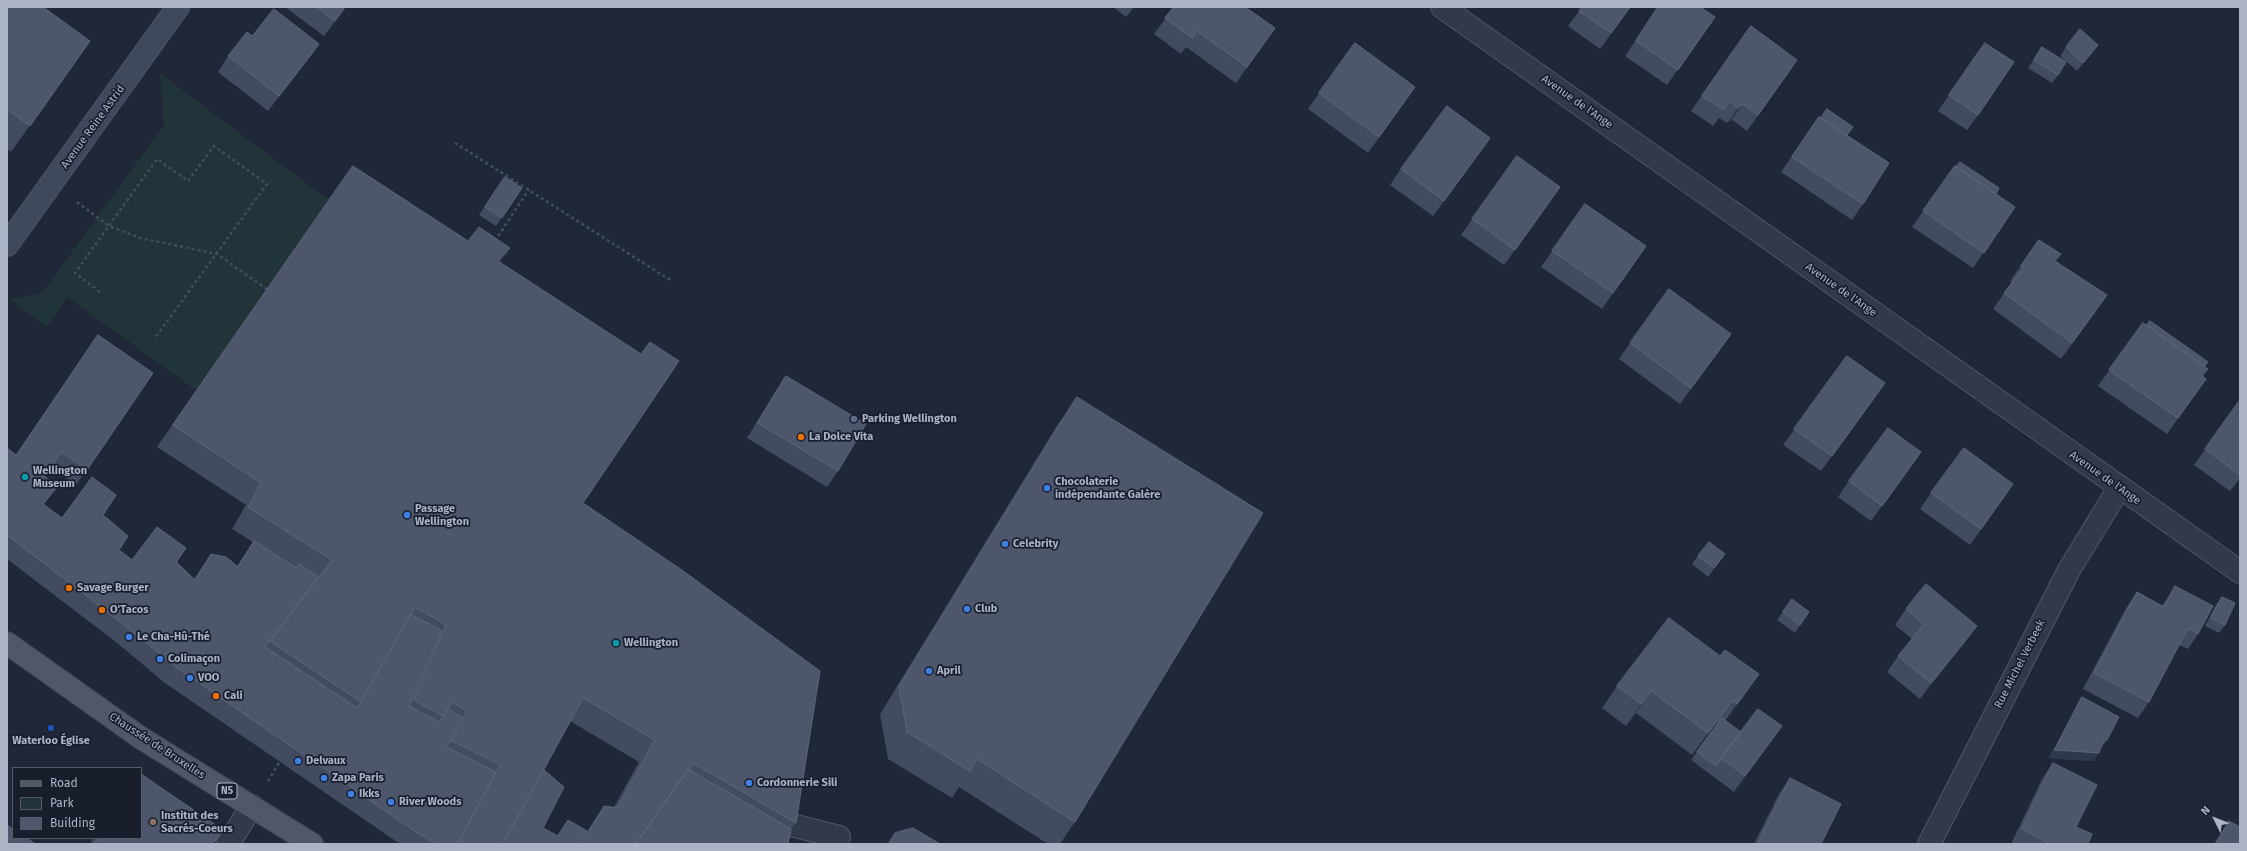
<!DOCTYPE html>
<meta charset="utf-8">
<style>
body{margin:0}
#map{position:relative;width:2247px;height:851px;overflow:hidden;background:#1f2738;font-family:"Fira Sans",sans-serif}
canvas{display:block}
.frame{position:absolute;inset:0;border:8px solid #acb3c5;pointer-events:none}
.legend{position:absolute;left:12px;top:767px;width:130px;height:72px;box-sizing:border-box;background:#181e2c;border:1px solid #535a69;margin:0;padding:5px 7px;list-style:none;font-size:12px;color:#acb3c5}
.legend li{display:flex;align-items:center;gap:8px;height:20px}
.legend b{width:20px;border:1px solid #535a69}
.north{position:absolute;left:2195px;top:799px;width:40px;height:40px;-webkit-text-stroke:3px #181e2c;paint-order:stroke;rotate:312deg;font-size:11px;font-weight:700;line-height:16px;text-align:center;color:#acb3c5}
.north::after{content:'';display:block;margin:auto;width:14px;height:18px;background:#acb3c5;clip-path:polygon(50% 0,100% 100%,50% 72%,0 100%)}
</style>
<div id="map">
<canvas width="2247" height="851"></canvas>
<div class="frame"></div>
<ul class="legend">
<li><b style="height:5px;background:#505868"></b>Road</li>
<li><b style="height:11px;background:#213439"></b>Park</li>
<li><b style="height:11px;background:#4d566b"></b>Building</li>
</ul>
<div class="north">N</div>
</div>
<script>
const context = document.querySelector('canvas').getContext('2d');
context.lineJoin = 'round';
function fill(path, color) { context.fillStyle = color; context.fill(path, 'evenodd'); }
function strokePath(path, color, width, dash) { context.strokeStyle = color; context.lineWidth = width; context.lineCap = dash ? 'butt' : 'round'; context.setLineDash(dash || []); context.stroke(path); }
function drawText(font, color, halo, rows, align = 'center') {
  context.font = font + ' "Fira Sans",sans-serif'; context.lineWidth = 3.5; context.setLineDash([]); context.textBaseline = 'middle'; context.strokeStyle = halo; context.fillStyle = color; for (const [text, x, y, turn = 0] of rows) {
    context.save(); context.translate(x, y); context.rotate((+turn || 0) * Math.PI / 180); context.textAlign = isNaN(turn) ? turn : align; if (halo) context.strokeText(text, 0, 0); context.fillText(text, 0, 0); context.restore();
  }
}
fill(new Path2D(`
 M 160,73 L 329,200 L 197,391 L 67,297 L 47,327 L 9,299 L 42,293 L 164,125 Z`), '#213439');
const street = new Path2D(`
 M 1442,7 L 2240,572
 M 784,823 L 839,837 L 834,844
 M 228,844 L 252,806
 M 1929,844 L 2069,570 L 2119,488`);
const secondary = new Path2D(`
 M 7,245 L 178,7`);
const primary = new Path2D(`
 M 7,643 L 141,738 L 312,844`);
strokePath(street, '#505666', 24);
strokePath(secondary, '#505666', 24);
strokePath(primary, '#3c4252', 24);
strokePath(new Path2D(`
 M 455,143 L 670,280
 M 77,202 L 109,226 L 140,238 L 217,254 L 268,290
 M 495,241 L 529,189
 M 100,292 L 75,273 L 157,159 L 188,181 L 214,146 L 267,184 L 155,338
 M 268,781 L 280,761`), '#3e5156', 2.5, [3, 3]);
strokePath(street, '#323948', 22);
strokePath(secondary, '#40485b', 22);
strokePath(primary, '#505868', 22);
fill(new Path2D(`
 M 7,7 L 90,41 L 11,152 L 7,149 Z
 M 285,7 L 346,7 L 324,36 Z
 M 1113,7 L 1134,7 L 1126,17 Z
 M 1174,7 L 1275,28 L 1236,83 L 1186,47 L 1181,54 L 1154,34 Z
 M 1582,7 L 1631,7 L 1600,49 L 1568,26 Z
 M 1658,7 L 1715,17 L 1667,85 L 1625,56 Z
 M 1751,26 L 1797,60 L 1747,131 L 1732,120 L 1727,123 L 1719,118 L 1713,126 L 1691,111 Z
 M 252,36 L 319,44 L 308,60 L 268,111 L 218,72 L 228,56 Z
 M 1355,43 L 1415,87 L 1368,153 L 1308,109 Z
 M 1985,43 L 1978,115 L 1967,130 L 1938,111 Z
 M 2042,47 L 2058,75 L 2052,83 L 2028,68 Z
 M 2066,47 L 2092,53 L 2077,71 L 2060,56 Z
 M 1819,117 L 1847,135 L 1863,204 L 1852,220 L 1781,172 Z
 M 1490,138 L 1433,216 L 1390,185 L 1401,169 Z
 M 1517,156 L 1549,203 L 1504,265 L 1461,235 Z
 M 353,166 L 468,241 L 510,248 L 500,262 L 583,503 L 796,823 L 791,829 L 788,844 L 400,844 L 165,683 L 116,642 L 7,559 L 7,448 L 16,455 L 153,373 L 76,485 L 51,468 L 44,476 L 44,505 L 62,518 L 103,515 L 119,550 L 132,560 L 186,548 L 177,562 L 194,579 L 211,554 L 237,566 L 253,542 L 232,529 L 246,505 L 157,447 ZM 570,721 L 639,762 L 614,807 L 604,806 L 587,831 L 568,820 L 557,836 L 543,828 L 544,770 Z
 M 1955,166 L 2015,207 L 1973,268 L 1912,227 Z
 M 505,177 L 522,188 L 496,226 L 479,215 Z
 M 1585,204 L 1646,246 L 1602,309 L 1541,267 Z
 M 2039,240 L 2055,261 L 2096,311 L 2061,359 L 1993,309 L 2012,282 L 2010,281 Z
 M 2143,323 L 2205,366 L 2202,377 L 2206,379 L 2167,434 L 2098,386 Z
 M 1630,343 L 1720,350 L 1680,404 L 1619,359 Z
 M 1847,356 L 1874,399 L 1821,471 L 1783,445 Z
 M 786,376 L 838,471 L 827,487 L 747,438 L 775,392 Z
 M 1077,397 L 1075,822 L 1060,844 L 1048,844 L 959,787 L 952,798 L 888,759 L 880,714 L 1058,424 Z
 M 2240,400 L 2240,478 L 2230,491 L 2194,465 Z
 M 1910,468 L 1871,521 L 1838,497 L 1849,481 Z
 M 2013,484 L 1970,545 L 1920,509 L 1931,493 Z
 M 1725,554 L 1708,577 L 1692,564 L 1698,556 Z
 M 2175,586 L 2198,634 L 2188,649 L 2179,645 L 2149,702 L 2138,718 L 2083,689 L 2126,608 L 2137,592 L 2162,606 Z
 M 2222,597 L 2225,625 L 2219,633 L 2205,626 L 2216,605 Z
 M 1792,599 L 1809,612 L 1795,633 L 1777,620 Z
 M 1906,609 L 1966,641 L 1920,699 L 1887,672 L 1898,656 L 1912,639 L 1895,625 Z
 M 1720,656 L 1759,674 L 1725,721 L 1741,732 L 1771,741 L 1734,792 L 1691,760 L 1718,723 L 1717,722 L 1692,755 L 1636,713 L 1626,726 L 1602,708 L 1617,686 Z
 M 2082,697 L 2107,740 L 2101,748 L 2100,748 L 2099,753 L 2093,761 L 2049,758 L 2077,706 Z
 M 2053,763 L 2076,827 L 2088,844 L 2011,844 L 2042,779 Z
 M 1790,778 L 1821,844 L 1754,844 L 1779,794 Z
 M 2229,821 L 2240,844 L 2214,844 L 2218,837 Z
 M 94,838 L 141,838 L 213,844 L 90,844 Z`), '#424b60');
fill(new Path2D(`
 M 345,7 L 346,7 L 324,36 L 335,21 Z
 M 1630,7 L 1631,7 L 1600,49 L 1611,33 Z
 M 319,44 L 308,60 L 268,111 L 279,96 Z
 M 2098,45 L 2092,53 L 2077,71 L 2083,63 Z
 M 1743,104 L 1732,120 L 1727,123 L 1738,108 Z
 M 510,248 L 495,270 L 498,261 Z
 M 1731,334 L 1720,350 L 1680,404 L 1691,388 Z
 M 1885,383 L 1874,399 L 1821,471 L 1832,456 Z
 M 62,452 L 51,468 L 33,491 L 44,476 Z
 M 1921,452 L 1910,468 L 1871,521 L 1882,506 Z
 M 57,487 L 46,502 L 33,520 L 43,504 Z
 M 1977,626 L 1966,641 L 1920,699 L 1931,683 Z
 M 1759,674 L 1744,696 L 1722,726 L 1737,704 Z
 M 1651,691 L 1636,713 L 1626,726 L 1641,704 Z
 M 1733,700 L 1717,722 L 1692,755 L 1708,733 Z
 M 1782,726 L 1771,741 L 1734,792 L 1745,776 Z
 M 2055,750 L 2099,753 L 2093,761 L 2049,758 Z`), '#2f384b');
const building = new Path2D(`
 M 7,7 L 43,7 L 90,41 L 30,126 L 7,109 Z
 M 317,7 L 345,7 L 335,21 Z
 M 1174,7 L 1245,7 L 1275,28 L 1247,67 L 1197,31 L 1192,38 L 1165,18 Z
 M 1582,7 L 1630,7 L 1611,33 L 1579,11 Z
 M 1658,7 L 1700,7 L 1715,17 L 1678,70 L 1636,41 Z
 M 274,9 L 319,44 L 279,96 L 228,56 L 247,32 L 252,36 Z
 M 1751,26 L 1797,60 L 1758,115 L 1743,104 L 1738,108 L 1729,101 L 1724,110 L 1702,96 Z
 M 2080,29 L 2098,45 L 2083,63 L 2066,47 Z
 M 1355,43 L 1415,87 L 1379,137 L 1319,93 Z
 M 1985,43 L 2014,62 L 1978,115 L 1949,95 Z
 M 2042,47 L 2066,62 L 2058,75 L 2034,60 Z
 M 1447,106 L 1490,138 L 1444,201 L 1401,169 Z
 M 1827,109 L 1853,127 L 1847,135 L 1821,118 Z
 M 1819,117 L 1889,163 L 1863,204 L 1792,157 Z
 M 1517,156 L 1560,187 L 1515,250 L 1472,219 Z
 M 1960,162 L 1999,188 L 1996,194 L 1956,167 Z
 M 353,166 L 468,241 L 479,227 L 510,248 L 498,261 L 641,354 L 650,342 L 679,361 L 583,503 L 679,568 L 820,671 L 796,823 L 693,763 L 636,844 L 582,844 L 604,806 L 617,808 L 655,740 L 583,698 L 503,844 L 458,844 L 500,765 L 452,741 L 467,711 L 452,702 L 443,716 L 414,700 L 446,625 L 415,607 L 361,702 L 270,641 L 332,560 L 248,507 L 261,483 L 173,425 Z
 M 1955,166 L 2015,207 L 1984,253 L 1923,211 Z
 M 505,177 L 522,188 L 502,218 L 485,207 Z
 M 1585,204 L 1646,246 L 1613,293 L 1552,251 Z
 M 2039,240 L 2061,254 L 2055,261 L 2107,295 L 2072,343 L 2004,293 L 2024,267 L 2021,266 Z
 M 1669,289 L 1731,334 L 1691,388 L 1630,343 Z
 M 2150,321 L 2208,362 L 2205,366 L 2147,325 Z
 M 2143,323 L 2208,369 L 2202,376 L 2206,379 L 2178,418 L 2109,370 Z
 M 98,335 L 153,373 L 87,470 L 62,452 L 44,476 L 57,487 L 43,504 L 62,518 L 92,477 L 116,495 L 103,515 L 128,536 L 119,550 L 132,560 L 157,527 L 186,548 L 176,562 L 195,580 L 211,554 L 226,557 L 238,567 L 254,541 L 296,568 L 300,564 L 318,577 L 265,647 L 357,708 L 361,702 L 411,614 L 442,631 L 409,706 L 439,722 L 448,709 L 462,717 L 447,747 L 496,772 L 457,844 L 437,844 L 416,832 L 176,667 L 127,627 L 7,535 L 7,448 L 16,455 Z
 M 1847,356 L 1885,383 L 1832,456 L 1794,429 Z
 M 786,376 L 866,424 L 838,471 L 758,423 Z
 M 1077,397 L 1263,513 L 1075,822 L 977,759 L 970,771 L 907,732 L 899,687 Z
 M 2240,400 L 2240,475 L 2205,449 Z
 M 1888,428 L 1921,452 L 1882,506 L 1849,481 Z
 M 1964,448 L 2013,484 L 1981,529 L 1931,493 Z
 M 1709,542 L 1725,554 L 1714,568 L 1698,556 Z
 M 1926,584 L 1977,626 L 1931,683 L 1898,656 L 1924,624 L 1906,609 Z
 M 2175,586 L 2213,606 L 2198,634 L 2188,628 L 2149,702 L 2094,673 L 2137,592 L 2164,607 Z
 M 2222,597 L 2235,603 L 2225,625 L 2211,618 Z
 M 1792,599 L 1809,612 L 1800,625 L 1783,612 Z
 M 1669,618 L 1720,656 L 1725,650 L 1759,674 L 1737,704 L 1733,700 L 1708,733 L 1651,691 L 1641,704 L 1617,686 Z
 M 2082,697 L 2119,717 L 2107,740 L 2104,739 L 2099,753 L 2055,750 Z
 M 1758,709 L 1782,726 L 1745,776 L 1721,758 Z
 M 1722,718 L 1741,732 L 1716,766 L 1697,752 Z
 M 2053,763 L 2097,785 L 2076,827 L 2092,834 L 2088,844 L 2050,844 L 2022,829 Z
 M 688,769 L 791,829 L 788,844 L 636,844 Z
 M 544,770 L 564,787 L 543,828 L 558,836 L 568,820 L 587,831 L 580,844 L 503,844 Z
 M 141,774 L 223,830 L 213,844 L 94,844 L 98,838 L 141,838 Z
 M 1790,778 L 1841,804 L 1821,844 L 1758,844 Z
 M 2229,821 L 2240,827 L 2240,844 L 2217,844 Z
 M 7,825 L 13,829 L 13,838 L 27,838 L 35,844 L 7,844 Z
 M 913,828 L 940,844 L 888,844 L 895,833 Z`);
fill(building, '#4d566b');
strokePath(building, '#5c6579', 1);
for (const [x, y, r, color] of [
 [854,419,4,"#5c6f8a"],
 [801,437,4,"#e8710a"],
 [25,477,4,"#0f9aa8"],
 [1047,488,4,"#3f7fe0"],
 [407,515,4,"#3f7fe0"],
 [1005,544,4,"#3f7fe0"],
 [69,588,4,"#e8710a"],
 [967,609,4,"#3f7fe0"],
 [102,610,4,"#e8710a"],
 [129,637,4,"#3f7fe0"],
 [616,643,4,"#0f9aa8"],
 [160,659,4,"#3f7fe0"],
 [929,671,4,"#3f7fe0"],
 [190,678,4,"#3f7fe0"],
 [216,696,4,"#e8710a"],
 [51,728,4,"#1a4fb4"],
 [298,761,4,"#3f7fe0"],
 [324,778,4,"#3f7fe0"],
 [749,783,4,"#3f7fe0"],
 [351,794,4,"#3f7fe0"],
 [391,802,4,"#3f7fe0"],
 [153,822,4,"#8d6e63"]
]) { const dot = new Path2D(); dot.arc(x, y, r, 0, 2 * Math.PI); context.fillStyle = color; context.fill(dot); strokePath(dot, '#181e2c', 1.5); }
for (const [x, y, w] of [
 [227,791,20]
]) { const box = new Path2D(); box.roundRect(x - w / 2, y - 8, w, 16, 3); context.fillStyle = '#181e2c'; context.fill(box); strokePath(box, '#acb3c5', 1); }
drawText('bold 10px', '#acb3c5', null, [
 ["N5",227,791]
]);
drawText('11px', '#acb3c5', '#181e2c', [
 ["Avenue de l'Ange",1577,102,35],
 ["Avenue Reine Astrid",93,127,-54],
 ["Avenue de l'Ange",1841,290,35],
 ["Avenue de l'Ange",2105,478,35],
 ["Rue Michel Verbeek",2020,664,-63],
 ["Chaussée de Bruxelles",157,746,33]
]);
drawText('bold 11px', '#acb3c5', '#181e2c', [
 ["Parking Wellington",862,419],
 ["La Dolce Vita",809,437],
 ["Wellington",33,471],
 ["Museum",33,484],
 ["Chocolaterie",1055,482],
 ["indépendante Galère",1055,495],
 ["Passage",415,509],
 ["Wellington",415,522],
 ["Celebrity",1013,544],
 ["Savage Burger",77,588],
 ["Club",975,609],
 ["O'Tacos",110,610],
 ["Le Cha-Hû-Thé",137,637],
 ["Wellington",624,643],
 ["Colimaçon",168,659],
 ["April",937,671],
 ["VOO",198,678],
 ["Cali",224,696],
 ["Waterloo Église",51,741,"center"],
 ["Delvaux",306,761],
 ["Zapa Paris",332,778],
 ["Cordonnerie Sili",757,783],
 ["Ikks",359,794],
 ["River Woods",399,802],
 ["Institut des",161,816],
 ["Sacrés-Coeurs",161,829]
], 'left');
</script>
